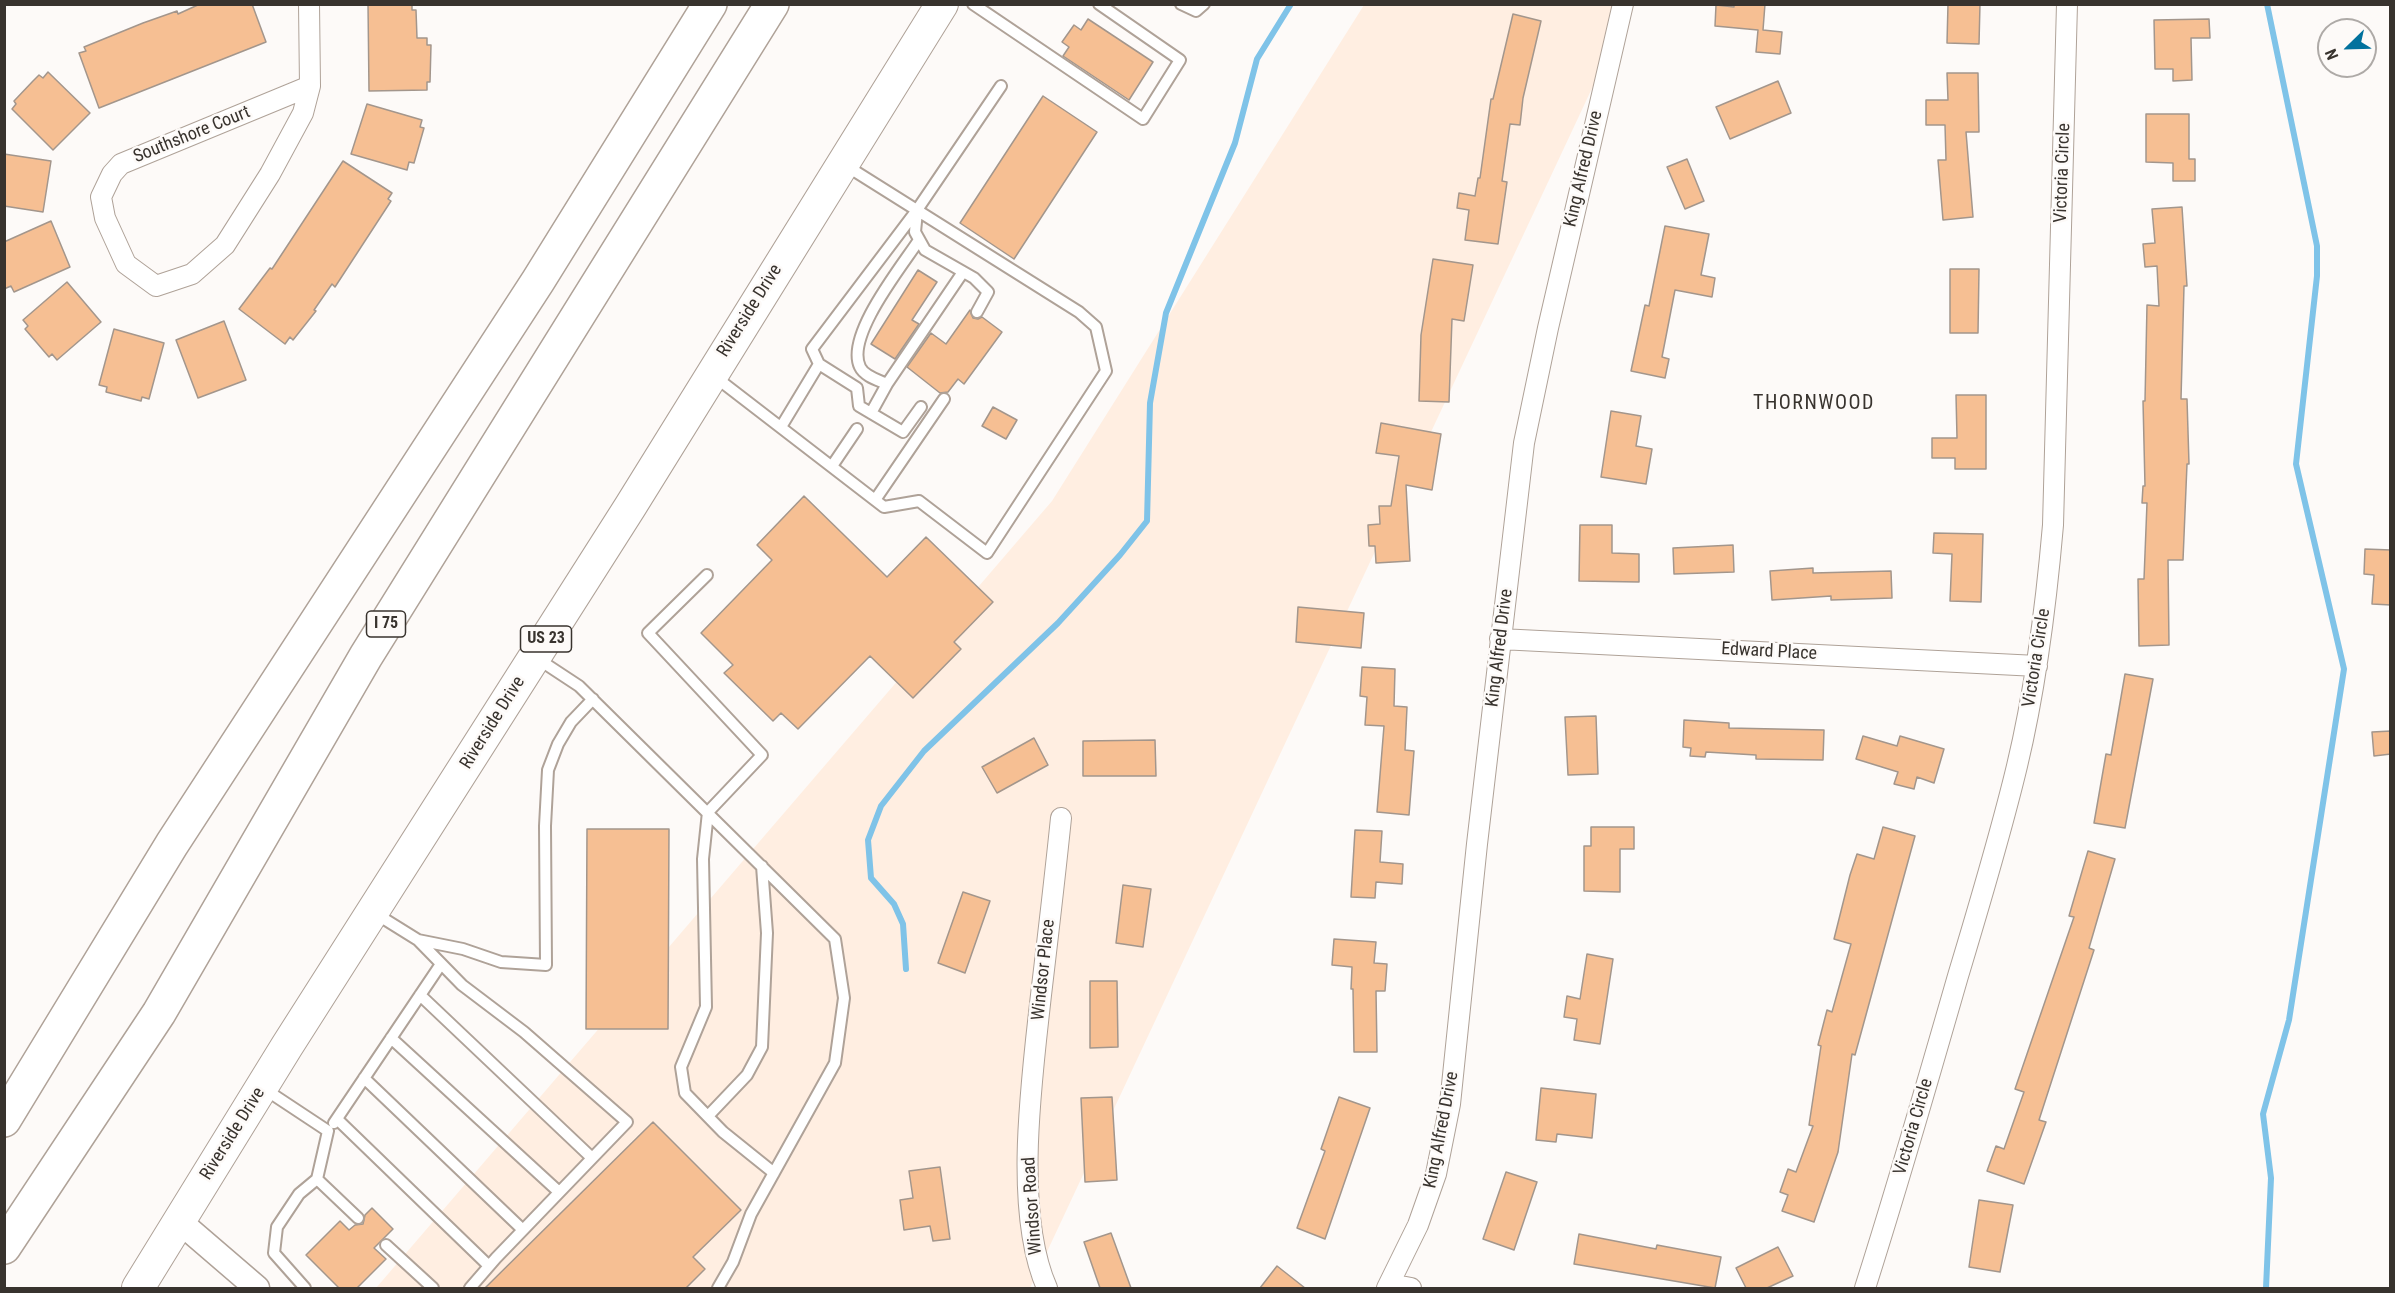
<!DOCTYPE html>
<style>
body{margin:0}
#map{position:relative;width:2395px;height:1293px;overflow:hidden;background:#fdfaf8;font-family:"Roboto Condensed",sans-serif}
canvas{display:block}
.frame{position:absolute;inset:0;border:6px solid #38332e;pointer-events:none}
.north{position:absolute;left:2317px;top:18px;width:60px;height:60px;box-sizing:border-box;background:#fdfaf8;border:2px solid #aeaaa7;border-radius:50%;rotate:247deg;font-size:16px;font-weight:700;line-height:24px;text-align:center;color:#38332e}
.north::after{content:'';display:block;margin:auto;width:21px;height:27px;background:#02729d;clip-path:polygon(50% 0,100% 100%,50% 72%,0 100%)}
</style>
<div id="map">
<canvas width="2395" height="1293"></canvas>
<div class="frame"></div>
<div class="north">N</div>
</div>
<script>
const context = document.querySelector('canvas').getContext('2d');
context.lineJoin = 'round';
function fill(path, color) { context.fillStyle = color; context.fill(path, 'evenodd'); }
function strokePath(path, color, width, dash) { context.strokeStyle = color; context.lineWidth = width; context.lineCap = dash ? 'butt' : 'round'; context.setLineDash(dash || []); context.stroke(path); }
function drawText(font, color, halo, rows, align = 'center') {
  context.font = font + ' "Roboto Condensed",sans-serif'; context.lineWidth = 5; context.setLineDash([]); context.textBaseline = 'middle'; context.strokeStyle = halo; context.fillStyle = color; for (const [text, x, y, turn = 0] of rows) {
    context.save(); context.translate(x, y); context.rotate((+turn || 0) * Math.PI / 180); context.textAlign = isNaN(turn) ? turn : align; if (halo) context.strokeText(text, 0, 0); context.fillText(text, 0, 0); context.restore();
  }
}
fill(new Path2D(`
 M 1364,5 L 1631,5 L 1030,1288 L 376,1288 L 1052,501 Z`), '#ffeee1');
strokePath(new Path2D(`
 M 906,969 L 903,924 L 894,904 L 871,878 L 868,840 L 881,806 L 924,751 L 1058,623 L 1120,555 L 1147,521 L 1150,403 L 1166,313 L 1235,143 L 1257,59 L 1291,4
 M 2266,1288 L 2271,1178 L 2263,1114 L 2289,1020 L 2344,669 L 2296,464 L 2317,276 L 2317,246 L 2267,4`), '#7fc3e8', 6);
const building = new Path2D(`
 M 200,4 L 252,4 L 266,42 L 99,108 L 79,53 L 86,51 L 84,47 L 143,23 L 177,11 L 178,14 Z
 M 368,4 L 412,4 L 412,10 L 416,10 L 417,38 L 427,38 L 427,45 L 431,45 L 430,82 L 427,82 L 427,90 L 369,91 Z
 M 1734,4 L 1765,4 L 1763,30 L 1782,32 L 1780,54 L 1756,52 L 1758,30 L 1715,26 L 1716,5 L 1734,7 Z
 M 1948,4 L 1980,4 L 1979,44 L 1947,43 Z
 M 1513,14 L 1541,21 L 1523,98 L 1520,125 L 1510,124 L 1502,181 L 1507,182 L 1498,244 L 1465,240 L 1469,210 L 1457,208 L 1459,193 L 1475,196 L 1478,178 L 1480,178 L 1491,99 L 1493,99 Z
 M 1088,19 L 1153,62 L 1129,100 L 1063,56 L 1069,47 L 1062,42 L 1074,25 L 1081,30 Z
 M 2209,19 L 2210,38 L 2191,38 L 2192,80 L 2173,81 L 2173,69 L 2155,69 L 2154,20 Z
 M 48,72 L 90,113 L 53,150 L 12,109 L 16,104 L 14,101 L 33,81 L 39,75 L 43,78 Z
 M 1947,73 L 1978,73 L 1979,132 L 1966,132 L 1973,217 L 1943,220 L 1938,160 L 1946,160 L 1945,125 L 1926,125 L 1926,100 L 1948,100 Z
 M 1778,81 L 1791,113 L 1730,139 L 1716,107 Z
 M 1043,96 L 1097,132 L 1014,259 L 960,223 Z
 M 367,104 L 422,120 L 420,127 L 424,128 L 414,163 L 409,162 L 407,170 L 351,154 Z
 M 2146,114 L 2189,114 L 2189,159 L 2195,159 L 2195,181 L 2173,181 L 2173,163 L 2146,162 Z
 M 4,154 L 51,161 L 43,212 L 4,206 Z
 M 1687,159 L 1704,201 L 1685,209 L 1667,167 Z
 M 343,161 L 392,193 L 388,199 L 391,201 L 335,287 L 332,284 L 314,310 L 316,311 L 293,340 L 290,337 L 285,344 L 239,309 L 270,268 L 272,269 Z
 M 2182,207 L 2187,286 L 2184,286 L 2181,399 L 2187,399 L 2189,464 L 2187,464 L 2183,560 L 2168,560 L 2169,645 L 2139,646 L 2138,579 L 2144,579 L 2147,503 L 2142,503 L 2143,486 L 2145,486 L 2143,401 L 2145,401 L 2147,305 L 2159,306 L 2157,266 L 2145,267 L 2143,244 L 2155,243 L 2152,209 Z
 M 51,221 L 70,267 L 14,292 L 11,286 L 4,289 L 4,242 Z
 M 1665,226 L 1709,234 L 1701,275 L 1715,278 L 1712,297 L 1675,290 L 1662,357 L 1669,359 L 1665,378 L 1631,371 L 1645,305 L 1649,306 Z
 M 1433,259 L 1473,265 L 1464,321 L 1452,319 L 1449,402 L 1419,401 L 1421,335 Z
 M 1950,269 L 1979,269 L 1978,333 L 1950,333 Z
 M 918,270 L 937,282 L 912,320 L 919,324 L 895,359 L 871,344 Z
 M 67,282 L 101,322 L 57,360 L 52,354 L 49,357 L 25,329 L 28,326 L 23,320 Z
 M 970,310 L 973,318 L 978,319 L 982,317 L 1002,332 L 964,384 L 958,379 L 948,392 L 940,393 L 907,367 L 931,333 L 946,344 Z
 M 224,321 L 246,380 L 198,398 L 176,340 Z
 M 114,329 L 164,343 L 149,399 L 142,397 L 141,401 L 106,392 L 107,387 L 99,385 Z
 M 1956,395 L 1986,395 L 1986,469 L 1955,469 L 1955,458 L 1932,458 L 1932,438 L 1957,438 Z
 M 993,407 L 1017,420 L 1006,439 L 982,426 Z
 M 1611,411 L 1641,416 L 1636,446 L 1652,449 L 1646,484 L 1601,477 Z
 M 1381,423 L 1441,434 L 1432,490 L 1406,485 L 1410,561 L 1376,563 L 1375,546 L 1369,546 L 1368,525 L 1380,524 L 1379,506 L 1391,506 L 1399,456 L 1376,453 Z
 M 804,496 L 887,577 L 926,537 L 993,602 L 954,642 L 961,649 L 913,698 L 870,656 L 798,729 L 781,713 L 773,721 L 724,673 L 733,665 L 701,633 L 772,560 L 757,545 Z
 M 1580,525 L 1612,525 L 1612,553 L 1639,554 L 1639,582 L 1579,581 Z
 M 1934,533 L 1983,534 L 1981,602 L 1950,601 L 1952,554 L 1933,553 Z
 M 1733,545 L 1734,572 L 1674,574 L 1673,548 Z
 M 2365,549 L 2391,550 L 2391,605 L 2372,604 L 2374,575 L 2364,574 Z
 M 1813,568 L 1813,573 L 1891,571 L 1892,598 L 1831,600 L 1831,596 L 1772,600 L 1770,571 Z
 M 1298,607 L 1364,613 L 1361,648 L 1296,642 Z
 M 1362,667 L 1395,669 L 1394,706 L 1407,707 L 1405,750 L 1414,751 L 1409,815 L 1377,812 L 1384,726 L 1365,725 L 1367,697 L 1360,696 Z
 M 2125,674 L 2153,679 L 2125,828 L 2094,823 L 2106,754 L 2111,755 Z
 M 1596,716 L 1598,774 L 1568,775 L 1565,717 Z
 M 1684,720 L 1729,723 L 1729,728 L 1824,730 L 1823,760 L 1756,759 L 1756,755 L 1706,752 L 1705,757 L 1690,756 L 1691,748 L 1683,747 Z
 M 2391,731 L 2391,754 L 2374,756 L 2372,732 Z
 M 1863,736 L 1897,746 L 1900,736 L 1944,749 L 1934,783 L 1917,777 L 1914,789 L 1894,784 L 1898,772 L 1856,759 Z
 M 1034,738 L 1048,765 L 997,793 L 982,767 Z
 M 1155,740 L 1156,776 L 1083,776 L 1083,741 Z
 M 1591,827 L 1634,827 L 1634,849 L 1620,849 L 1620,892 L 1584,891 L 1584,846 L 1591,846 Z
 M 1883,827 L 1915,836 L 1855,1055 L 1852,1054 L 1838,1152 L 1814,1222 L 1782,1211 L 1788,1195 L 1780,1192 L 1788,1169 L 1796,1172 L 1813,1126 L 1809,1125 L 1821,1046 L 1818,1045 L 1827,1010 L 1832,1012 L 1851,944 L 1834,939 L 1850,875 L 1857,854 L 1874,859 Z
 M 587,829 L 669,829 L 668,1029 L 586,1029 Z
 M 1355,830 L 1382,831 L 1380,862 L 1403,864 L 1402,884 L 1376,882 L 1375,898 L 1351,897 Z
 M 2088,851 L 2115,859 L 2089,948 L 2094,950 L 2039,1120 L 2046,1122 L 2024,1184 L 1987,1171 L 1996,1146 L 2004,1149 L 2024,1092 L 2015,1089 L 2074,917 L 2069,916 Z
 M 1123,885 L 1151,889 L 1143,947 L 1116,943 Z
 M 963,892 L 990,901 L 965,973 L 938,963 Z
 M 1334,939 L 1376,942 L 1374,963 L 1387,964 L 1385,991 L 1376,991 L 1377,1052 L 1354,1052 L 1353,989 L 1351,989 L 1352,967 L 1332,965 Z
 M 1587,954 L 1613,959 L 1600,1044 L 1574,1040 L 1577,1019 L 1564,1017 L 1567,996 L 1580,999 Z
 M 1090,981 L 1117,981 L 1118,1047 L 1090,1048 Z
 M 1541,1088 L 1596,1094 L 1592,1138 L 1557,1134 L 1556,1142 L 1536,1140 Z
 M 1112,1097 L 1117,1180 L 1085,1182 L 1081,1098 Z
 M 1339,1097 L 1370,1108 L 1325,1239 L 1297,1228 L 1325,1151 L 1321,1149 Z
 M 653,1122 L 741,1210 L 693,1257 L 705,1269 L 686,1288 L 485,1288 Z
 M 940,1167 L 950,1239 L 933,1241 L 930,1226 L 904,1230 L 900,1200 L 913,1198 L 909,1171 Z
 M 1506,1172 L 1537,1182 L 1514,1250 L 1483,1239 Z
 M 1979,1200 L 2013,1205 L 2000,1272 L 1969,1267 Z
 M 372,1208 L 393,1229 L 374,1248 L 386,1259 L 357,1288 L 339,1288 L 306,1255 L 340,1221 L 349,1230 L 355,1225 L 363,1224 L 365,1215 Z
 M 1111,1233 L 1131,1288 L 1100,1288 L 1084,1242 Z
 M 1579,1234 L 1656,1249 L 1657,1245 L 1721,1257 L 1715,1288 L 1574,1264 Z
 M 1778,1247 L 1793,1276 L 1767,1288 L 1746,1288 L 1736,1268 Z
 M 1277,1266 L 1305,1288 L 1260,1288 Z`);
fill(building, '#f6bf93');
strokePath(building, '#a3968c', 1.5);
const service = new Path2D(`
 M 973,4 L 1143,119 L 1180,60 L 1099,4
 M 1181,4 L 1196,11 L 1204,4
 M 917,211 L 915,232 L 925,250 L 974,278 L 988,292 L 977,312
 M 714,376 L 884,507 L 919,501 L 987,553 L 1106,371 L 1096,327 L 1079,312 L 845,165
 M 887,384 C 878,380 864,376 860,367 C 845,336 902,266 919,240
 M 921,407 L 903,432 L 859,406 L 857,388 L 819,364 L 812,349 L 917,210 L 1001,86
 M 871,413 L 887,384 L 963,272
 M 781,427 L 819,364
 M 832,466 L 857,429
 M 875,500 L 944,399
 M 707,575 L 648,633 L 762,755 L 708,812 L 703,859 L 706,1007 L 681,1067 L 685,1093 L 723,1132 L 774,1173
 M 538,659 L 579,686 L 835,939 L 844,998 L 835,1063 L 751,1214 L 733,1262 L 718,1288
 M 373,912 L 418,940 L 462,985 L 524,1032 L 627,1122 L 496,1258 L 470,1288
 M 418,940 L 463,949 L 501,962 L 546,965 L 545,826 L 548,770 L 558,744 L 571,722 L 593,699
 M 420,995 L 592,1158
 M 391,1038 L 559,1192
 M 364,1078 L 523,1230
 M 263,1088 L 328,1131 L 317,1179 L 299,1194 L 277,1227 L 274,1253 L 305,1288
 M 708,1116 L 747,1075 L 762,1047 L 767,933 L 762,866
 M 337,1119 L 489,1266
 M 334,1123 L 441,964
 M 317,1179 L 358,1218
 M 386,1245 L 433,1288`);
const minor = new Path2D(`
 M 309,4 L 310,86 L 303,113 L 270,174 L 225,245 L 192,274 L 156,286 L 126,264 L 105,218 L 101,197 L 112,174 L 121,164 L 310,86
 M 1500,639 L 2037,666
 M 1390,1284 L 1411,1288
 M 1047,1288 C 1013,1211 1032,1078 1041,995 C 1048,936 1055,877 1061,818
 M 1387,1288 L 1418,1225 L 1436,1174 L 1450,1104 L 1477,844 L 1524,443 L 1548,328 L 1623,4
 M 1865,1288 C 1898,1185 1928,1080 1958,976 C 1979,906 2000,837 2017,766 C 2036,687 2046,606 2053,525 L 2067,4`);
const tertiary = new Path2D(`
 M 179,1221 L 257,1288`);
const primary = new Path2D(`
 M 138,1288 L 287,1046 L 630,507 L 942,4`);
const motorway = new Path2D(`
 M 4,1120 L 172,844 L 538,281 L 710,4
 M 4,1247 L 159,1013 L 366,656 L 772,4`);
strokePath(service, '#afa298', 14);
strokePath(minor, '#afa298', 22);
strokePath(tertiary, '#afa298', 27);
strokePath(primary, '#afa298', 34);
strokePath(motorway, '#afa298', 36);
strokePath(service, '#fff', 10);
strokePath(minor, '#fff', 20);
strokePath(tertiary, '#fff', 24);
strokePath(primary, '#fff', 32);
strokePath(motorway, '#fff', 33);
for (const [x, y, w] of [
 [386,624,39],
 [546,639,51]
]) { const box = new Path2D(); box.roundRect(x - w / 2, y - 13, w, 26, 4.5); context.fillStyle = '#fdfaf8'; context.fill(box); strokePath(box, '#38332e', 1.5); }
drawText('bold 16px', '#38332e', null, [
 ["I 75",386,624],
 ["US 23",546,639]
]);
drawText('18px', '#38332e', '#fdfaf8', [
 ["Southshore Court",192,135,-22],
 ["King Alfred Drive",1584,169,-77],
 ["Victoria Circle",2063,173,-88],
 ["Riverside Drive",750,311,-58],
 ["King Alfred Drive",1500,648,-83],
 ["Edward Place",1769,652,3],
 ["Victoria Circle",2037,658,-81],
 ["Riverside Drive",493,723,-58],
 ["Windsor Place",1044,970,-84],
 ["Victoria Circle",1914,1127,-74],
 ["King Alfred Drive",1442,1130,-79],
 ["Riverside Drive",233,1134,-58],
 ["Windsor Road",1033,1206,-94]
]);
context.letterSpacing = '1.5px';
drawText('20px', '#38332e', '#fdfaf8', [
 ["THORNWOOD",1814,404]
]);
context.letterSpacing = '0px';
</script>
